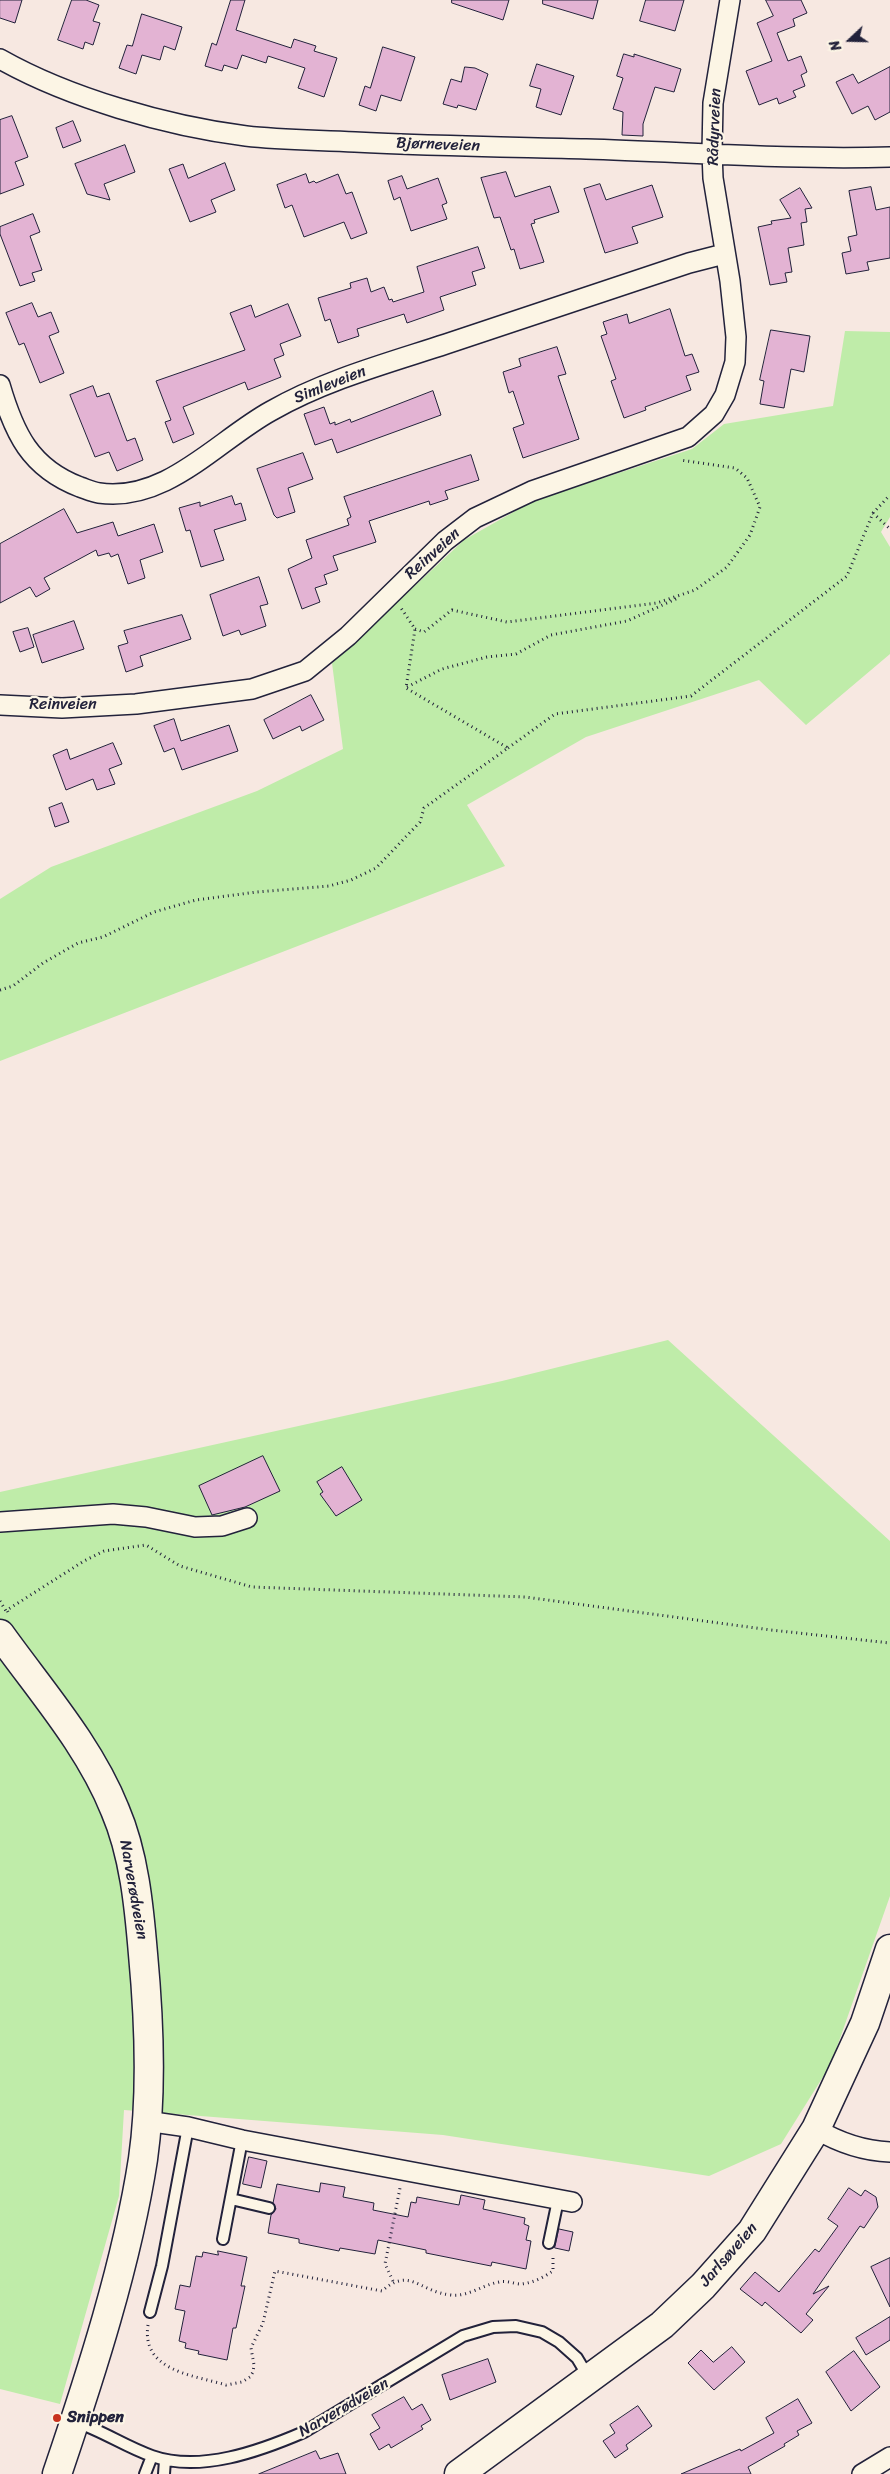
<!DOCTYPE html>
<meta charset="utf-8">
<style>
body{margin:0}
#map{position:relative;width:890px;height:2474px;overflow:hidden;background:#f7e8e1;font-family:Sriracha,sans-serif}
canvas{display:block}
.north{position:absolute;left:825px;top:15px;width:50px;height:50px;-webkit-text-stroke:4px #fcf5e5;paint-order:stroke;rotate:249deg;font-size:14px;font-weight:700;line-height:20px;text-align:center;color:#22223b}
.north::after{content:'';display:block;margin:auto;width:18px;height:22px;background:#22223b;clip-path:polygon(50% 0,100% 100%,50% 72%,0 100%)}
</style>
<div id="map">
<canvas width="890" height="2474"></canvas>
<div class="north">N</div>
</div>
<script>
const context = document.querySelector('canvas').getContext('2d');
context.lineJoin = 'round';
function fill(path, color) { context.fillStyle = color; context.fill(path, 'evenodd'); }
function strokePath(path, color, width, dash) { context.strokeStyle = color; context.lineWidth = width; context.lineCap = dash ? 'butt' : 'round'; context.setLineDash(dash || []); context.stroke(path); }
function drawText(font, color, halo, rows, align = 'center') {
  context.font = font + ' Sriracha,sans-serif'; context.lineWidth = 4.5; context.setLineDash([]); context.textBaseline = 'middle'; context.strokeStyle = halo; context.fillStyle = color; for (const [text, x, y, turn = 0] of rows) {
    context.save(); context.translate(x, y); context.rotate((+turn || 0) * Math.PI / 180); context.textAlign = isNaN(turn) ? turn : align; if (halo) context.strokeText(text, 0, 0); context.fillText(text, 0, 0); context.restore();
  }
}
fill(new Path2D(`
 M 845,331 L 890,332 L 890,517 L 881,532 L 890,547 L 890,654 L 806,725 L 759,680 L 586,737 L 467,805 L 505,866 L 0,1061 L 0,899 L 51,867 L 257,791 L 343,749 L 332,663 L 464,540 L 533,501 L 692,449 L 724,424 L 833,406 Z
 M 668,1340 L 890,1541 L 890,1896 L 831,2064 L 781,2144 L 709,2176 L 443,2135 L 124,2110 L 119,2196 L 60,2404 L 0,2389 L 0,1492 L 502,1381 Z`), '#bfeca9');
const building = new Path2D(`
 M 0,0 L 22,0 L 15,23 L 0,18 Z
 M 72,0 L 86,0 L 99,5 L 93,21 L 100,23 L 93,45 L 85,42 L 83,49 L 58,40 Z
 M 231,0 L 245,0 L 236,30 L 291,48 L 294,39 L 316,46 L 314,51 L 337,58 L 324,97 L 298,88 L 305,68 L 268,56 L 266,63 L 242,55 L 237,69 L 224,65 L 222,71 L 205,66 L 212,43 L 216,45 Z
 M 452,0 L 509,0 L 503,20 L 452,3 Z
 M 543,0 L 598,0 L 593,19 L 543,4 Z
 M 646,0 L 684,0 L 675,31 L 640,21 Z
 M 766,0 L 801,0 L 807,13 L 793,19 L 795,26 L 777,33 L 788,61 L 801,56 L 807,72 L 801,75 L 805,86 L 793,91 L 796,97 L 779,104 L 777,98 L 759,105 L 746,71 L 772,61 L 757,23 L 773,16 Z
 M 142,14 L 182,27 L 175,50 L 164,46 L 160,60 L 142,55 L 136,74 L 119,68 L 127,45 L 132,46 Z
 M 383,47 L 415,57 L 401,101 L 381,95 L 376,111 L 359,105 L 365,86 L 370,88 Z
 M 624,54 L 634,57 L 634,54 L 681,69 L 674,92 L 655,87 L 643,124 L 643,136 L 622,135 L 623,112 L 613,109 L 623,78 L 617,76 Z
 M 537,64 L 574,76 L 561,115 L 536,107 L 541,89 L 530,86 Z
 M 465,67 L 475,68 L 488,74 L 476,110 L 458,105 L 457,108 L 443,104 L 451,79 L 461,82 Z
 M 890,67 L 890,112 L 875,120 L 868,106 L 852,114 L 836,82 L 853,74 L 858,83 Z
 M 12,116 L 28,157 L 15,162 L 24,185 L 0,194 L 0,120 Z
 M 73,121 L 81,141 L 63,148 L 56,128 Z
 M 125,145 L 135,172 L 104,184 L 110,200 L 87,194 L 75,164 Z
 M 225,163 L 235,190 L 211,200 L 216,212 L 190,222 L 169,169 L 183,164 L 188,178 Z
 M 506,172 L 515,197 L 550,186 L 559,212 L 534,220 L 535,223 L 531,224 L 544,262 L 520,269 L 514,249 L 511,250 L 500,217 L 494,218 L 481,178 Z
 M 306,174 L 309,183 L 314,181 L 316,183 L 338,174 L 346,194 L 352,192 L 367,233 L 351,239 L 344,222 L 304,237 L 292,205 L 285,208 L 277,185 Z
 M 402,176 L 407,189 L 438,178 L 447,203 L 442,205 L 447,219 L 411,231 L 400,197 L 394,200 L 388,181 Z
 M 600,184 L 606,200 L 652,185 L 663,217 L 632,227 L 638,243 L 605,253 L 584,189 Z
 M 871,187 L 876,210 L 890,207 L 890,258 L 867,262 L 869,270 L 846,274 L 842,253 L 851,251 L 848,237 L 857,235 L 849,191 Z
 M 800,188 L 812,208 L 805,209 L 807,222 L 801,223 L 804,245 L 788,248 L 792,272 L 785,273 L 787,282 L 770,285 L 758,227 L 772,224 L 771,221 L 791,218 L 780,200 Z
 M 33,214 L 40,232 L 30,236 L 42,270 L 32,273 L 35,281 L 20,286 L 0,234 L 0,227 Z
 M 478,247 L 485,268 L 472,272 L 476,285 L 440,297 L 444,310 L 407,323 L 404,314 L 357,329 L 359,336 L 338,343 L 330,319 L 325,321 L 318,298 L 351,288 L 350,283 L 367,278 L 371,292 L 384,287 L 389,300 L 392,299 L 393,302 L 424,292 L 417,267 Z
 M 32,303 L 38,317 L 51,312 L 59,332 L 49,336 L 64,373 L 40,383 L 24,343 L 19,345 L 6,313 Z
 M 288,304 L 301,336 L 280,344 L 284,355 L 274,359 L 281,377 L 248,390 L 245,382 L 183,407 L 194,434 L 173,443 L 165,422 L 171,420 L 156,381 L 245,350 L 230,313 L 251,305 L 255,317 Z
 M 670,309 L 685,356 L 692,354 L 699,372 L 686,376 L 691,390 L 645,407 L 646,410 L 624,418 L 611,381 L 616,379 L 601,336 L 607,334 L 603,322 L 627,314 L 629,323 Z
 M 771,330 L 810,336 L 804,372 L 791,369 L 784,408 L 760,404 L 764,381 L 760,380 Z
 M 557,347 L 566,374 L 558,376 L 579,439 L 523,458 L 513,428 L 524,424 L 513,391 L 509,393 L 503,372 L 521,366 L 519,359 Z
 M 93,386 L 97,397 L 109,393 L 127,441 L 135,438 L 143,460 L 117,471 L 109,452 L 95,457 L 70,395 Z
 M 433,391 L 441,415 L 337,453 L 332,439 L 315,445 L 304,414 L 324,407 L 330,424 L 335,422 L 335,425 L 350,419 L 351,422 Z
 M 303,453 L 313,479 L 288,488 L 295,512 L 277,518 L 274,515 L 257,469 Z
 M 471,455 L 479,480 L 445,491 L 448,499 L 430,505 L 429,501 L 369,521 L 376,542 L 333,556 L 338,570 L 324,575 L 327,584 L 315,588 L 320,602 L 302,609 L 288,569 L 312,558 L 306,540 L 349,525 L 347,519 L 351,517 L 344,497 Z
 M 232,496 L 235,505 L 241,503 L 246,520 L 214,530 L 224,560 L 201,567 L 190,530 L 186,531 L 179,508 L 200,502 L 200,506 Z
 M 64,509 L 77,533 L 113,522 L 118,536 L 154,524 L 163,552 L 140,560 L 145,578 L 128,584 L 118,554 L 111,557 L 109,553 L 98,556 L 96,550 L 44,578 L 50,589 L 36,597 L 30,587 L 0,603 L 0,544 Z
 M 259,577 L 268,604 L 260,606 L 266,626 L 241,635 L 239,630 L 223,636 L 210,595 Z
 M 182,615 L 191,639 L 140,656 L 143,666 L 126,672 L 118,646 L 128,643 L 124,631 Z
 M 74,621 L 84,649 L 42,663 L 33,635 Z
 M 28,628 L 34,647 L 20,652 L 13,632 Z
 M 311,695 L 324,720 L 302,731 L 300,726 L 273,739 L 264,720 Z
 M 174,719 L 181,741 L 229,725 L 238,751 L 182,770 L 174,748 L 164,752 L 154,726 Z
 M 113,743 L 122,764 L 109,769 L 115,784 L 97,790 L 93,779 L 66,790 L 53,755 L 67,749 L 70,759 Z
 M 62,803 L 69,822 L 55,827 L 49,808 Z
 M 263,1456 L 280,1491 L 245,1507 L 212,1515 L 199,1486 Z
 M 342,1467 L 362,1500 L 336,1516 L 320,1494 L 323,1492 L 317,1482 Z
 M 249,2157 L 267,2161 L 261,2188 L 243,2184 Z
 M 321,2183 L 345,2187 L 343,2197 L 374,2203 L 373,2210 L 408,2217 L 411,2202 L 416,2203 L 417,2197 L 459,2205 L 461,2195 L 485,2200 L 483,2209 L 525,2218 L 524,2224 L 529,2226 L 526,2240 L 531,2241 L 526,2269 L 492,2262 L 491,2266 L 426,2253 L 426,2250 L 378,2240 L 375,2254 L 340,2248 L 339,2251 L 299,2243 L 299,2239 L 268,2233 L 271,2215 L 276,2209 L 273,2203 L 277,2184 L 319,2192 Z
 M 849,2188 L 861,2196 L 865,2190 L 876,2197 L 878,2207 L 864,2228 L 860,2226 L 813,2294 L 829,2286 L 806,2314 L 813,2320 L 801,2333 L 765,2302 L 762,2306 L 740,2289 L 755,2272 L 779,2292 L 815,2249 L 819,2252 L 838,2226 L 828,2219 Z
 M 559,2229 L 573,2232 L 569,2251 L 555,2248 Z
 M 218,2251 L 247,2257 L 241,2286 L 245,2286 L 236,2328 L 233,2328 L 227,2360 L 198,2354 L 199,2351 L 185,2348 L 186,2343 L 179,2341 L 185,2311 L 175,2309 L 180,2285 L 190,2287 L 196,2256 L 202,2257 L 203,2252 L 218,2255 Z
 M 890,2258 L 890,2307 L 871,2267 Z
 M 890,2317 L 890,2340 L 866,2355 L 856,2338 Z
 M 732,2347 L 745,2362 L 714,2390 L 688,2363 L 701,2350 L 713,2362 Z
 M 854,2351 L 880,2387 L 851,2411 L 826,2372 Z
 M 488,2359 L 496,2382 L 450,2400 L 442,2375 Z
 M 404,2397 L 412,2410 L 422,2404 L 431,2420 L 421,2426 L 423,2429 L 391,2448 L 389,2444 L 379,2450 L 370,2434 L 380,2428 L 372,2415 Z
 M 798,2399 L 812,2423 L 797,2431 L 799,2435 L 784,2444 L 785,2446 L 748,2467 L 751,2474 L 681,2474 L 740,2449 L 741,2451 L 774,2433 L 766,2418 Z
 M 638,2406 L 652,2426 L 626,2445 L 628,2449 L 615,2458 L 603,2441 L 615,2433 L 610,2425 Z
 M 316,2451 L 320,2459 L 338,2453 L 346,2474 L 259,2474 Z`);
fill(building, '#e3b3d3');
strokePath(building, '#22223b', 1);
const lane = new Path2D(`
 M 231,2199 L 269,2208
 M 223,2239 L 242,2140
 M 549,2243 L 558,2200
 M 150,2312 L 162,2266 L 188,2127
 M 76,2422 C 103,2431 126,2447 152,2456 C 200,2473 260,2451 304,2432 L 463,2336 L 493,2327 L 516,2326 L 542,2332 L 559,2342 L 577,2358 L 589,2378
 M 145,2474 L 152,2456
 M 164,2474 L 165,2460`);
const street = new Path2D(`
 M 0,59 C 69,98 167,126 246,136 C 281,140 319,140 355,142 C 432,146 509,147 586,149 C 687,152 789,160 890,157
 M 0,385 C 14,433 30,468 80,487 C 86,489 92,492 99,493 C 166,503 218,440 271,411 C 325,380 388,363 446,344 C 527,317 608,290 689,263 L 724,254
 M 0,705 L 62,708 L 136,704 L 252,689 L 305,671 L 348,636 L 445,541 L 475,518 L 532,491 L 688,437 L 714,414 L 725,395 L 735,362 L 736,337 L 730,281 L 713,178 L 712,152 L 713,103 L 730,0
 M 0,1522 L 113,1514 L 146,1517 L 195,1527 L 222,1526 L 247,1518
 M 146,2121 L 188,2127 L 242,2140 L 572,2202
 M 816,2129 C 838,2142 864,2151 890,2152
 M 862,2474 L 890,2457`);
const secondary = new Path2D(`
 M 0,1634 C 40,1690 89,1745 115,1810 C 134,1854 139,1906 143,1954 C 149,2018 152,2096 143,2159 C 127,2263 91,2374 57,2474
 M 459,2474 L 662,2325 L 703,2286 L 752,2231 L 816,2129 L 865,2023 L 890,1949`);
strokePath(lane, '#22223b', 14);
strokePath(street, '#22223b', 22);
strokePath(secondary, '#22223b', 31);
strokePath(new Path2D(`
 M 873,513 L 890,529
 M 415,629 L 424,632 L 452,610 L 507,622 L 657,603 L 695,590 L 727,567 L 750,535 L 760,507 L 747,478 L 735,468 L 680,460
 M 407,687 L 442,669 L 487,657 L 516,654 L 551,635 L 627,621 L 678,598
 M 508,748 L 555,714 L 691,696 L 847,576 L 873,513 L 890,495
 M 0,990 L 13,986 L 43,963 L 78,943 L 103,937 L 154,912 L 196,900 L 257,892 L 329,886 L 351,880 L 376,868 L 420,822 L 424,808 L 508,748 L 406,688 L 415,629 L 401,608
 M 0,1601 L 6,1611
 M 8,1612 L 7,1610 L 84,1561 L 104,1551 L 146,1545 L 180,1566 L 252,1587 L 525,1597 L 771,1630 L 890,1643
 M 393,2281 L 385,2264 L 400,2188
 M 148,2325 C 141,2371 193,2375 226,2385 L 242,2382 L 250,2377 L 253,2372 L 254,2365 L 251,2348 L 263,2323 L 275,2271 L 382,2291 C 410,2266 419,2292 451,2295 C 468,2297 482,2285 499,2282 C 506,2280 514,2284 521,2284 C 533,2283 544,2277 553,2271 L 553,2255`), '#22223b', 3, [1, 4]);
strokePath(lane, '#fcf5e5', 10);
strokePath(street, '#fcf5e5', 19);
strokePath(secondary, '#fcf5e5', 28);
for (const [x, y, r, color] of [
 [57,2418,5,"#c8321e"]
]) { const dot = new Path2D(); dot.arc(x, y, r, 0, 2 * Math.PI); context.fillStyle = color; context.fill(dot); strokePath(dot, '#fcf5e5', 2); }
drawText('16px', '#22223b', '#fcf5e5', [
 ["Rådyrveien",715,127,-88],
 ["Bjørneveien",438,145,2],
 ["Simleveien",330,385,-22],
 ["Reinveien",433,554,-42],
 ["Reinveien",63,705],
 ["Narverødveien",133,1890,80],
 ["Jarlsøveien",729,2255,-49],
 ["Narverødveien",344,2408,-30]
]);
drawText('bold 16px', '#22223b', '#fcf5e5', [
 ["Snippen",67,2418]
], 'left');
</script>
